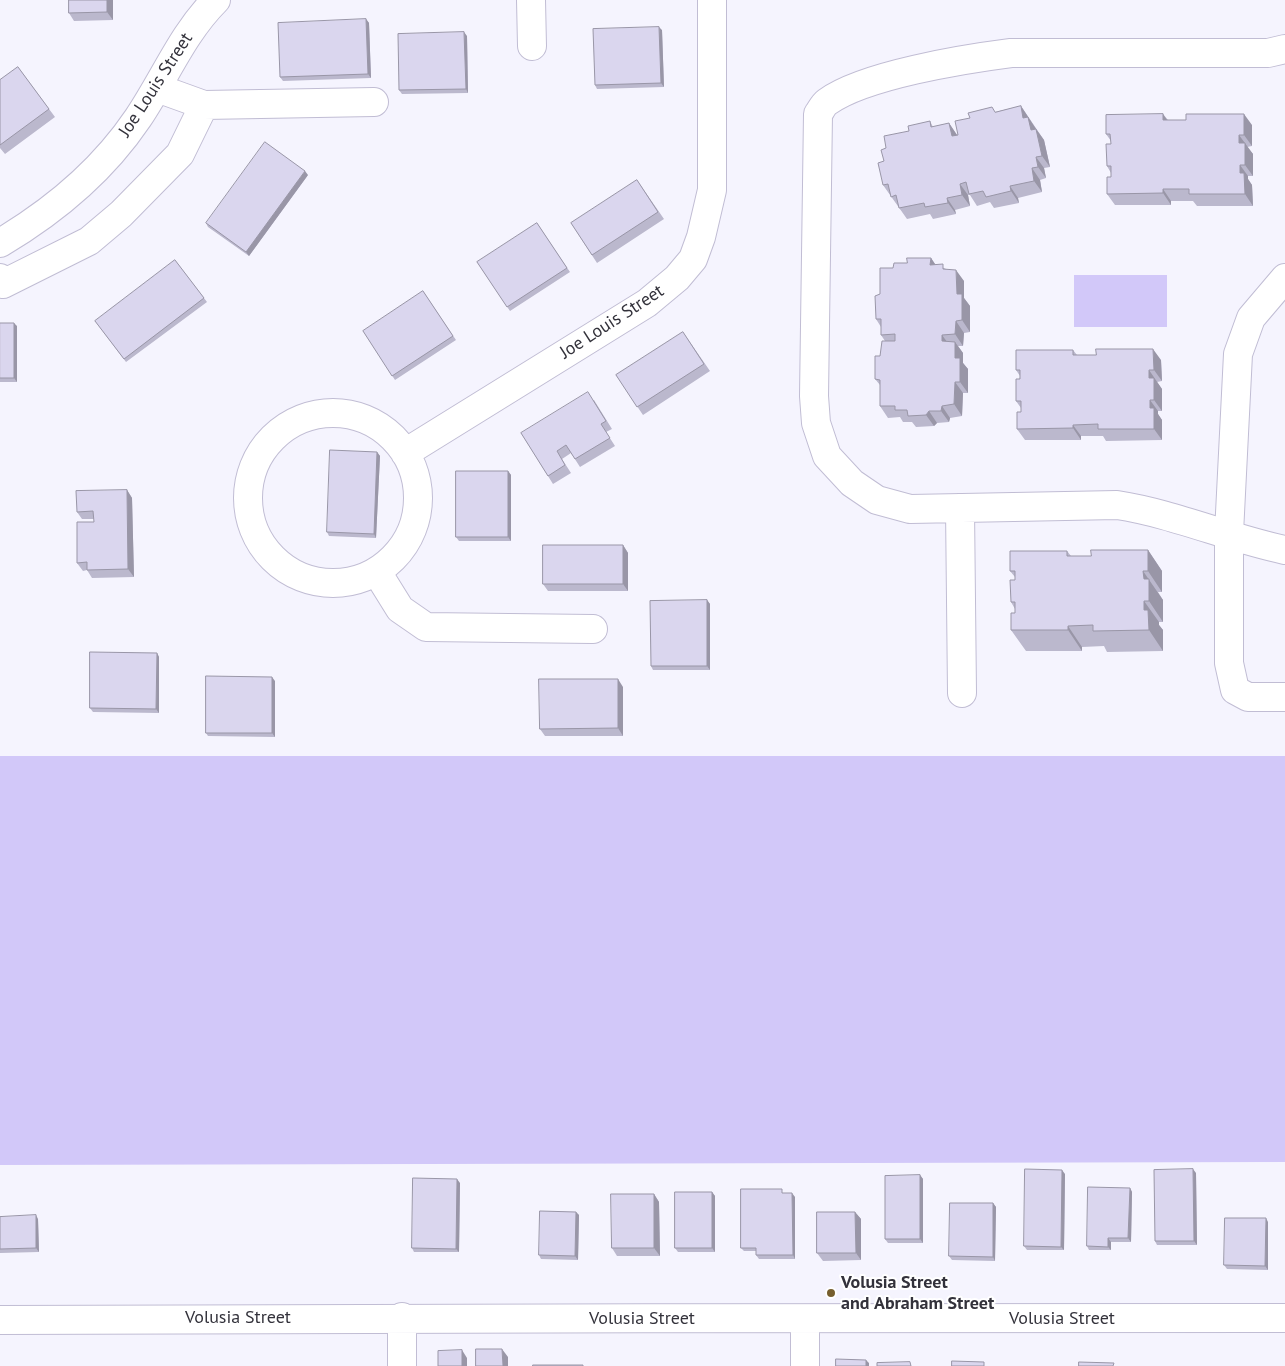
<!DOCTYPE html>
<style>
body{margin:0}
canvas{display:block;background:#f5f4fe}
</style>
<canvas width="1285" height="1366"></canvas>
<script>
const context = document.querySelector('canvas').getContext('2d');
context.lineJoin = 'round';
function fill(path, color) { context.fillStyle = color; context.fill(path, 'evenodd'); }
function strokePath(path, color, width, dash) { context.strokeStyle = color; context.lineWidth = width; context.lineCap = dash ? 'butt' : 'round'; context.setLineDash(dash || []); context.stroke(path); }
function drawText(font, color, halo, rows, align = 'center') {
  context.font = font + ' "PT Sans",sans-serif'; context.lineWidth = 4; context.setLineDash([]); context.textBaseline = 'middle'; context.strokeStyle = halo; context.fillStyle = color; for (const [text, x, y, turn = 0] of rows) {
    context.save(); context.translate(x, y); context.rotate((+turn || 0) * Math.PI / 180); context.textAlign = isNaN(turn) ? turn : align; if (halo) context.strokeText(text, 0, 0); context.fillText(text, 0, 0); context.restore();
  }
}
fill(new Path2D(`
 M 1074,275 L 1167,275 L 1167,327 L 1074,327 Z
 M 0,756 L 1285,756 L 1285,1162 L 0,1165 Z`), '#d2c8f9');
const minor = new Path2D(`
 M 531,0 L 532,46
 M 1285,49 L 1268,53 L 1011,53 C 964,59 864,75 827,102 C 823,105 821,110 818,114 L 814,396 L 816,423 L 827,456 L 852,483 L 877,500 L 910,509 L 1117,505 C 1175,514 1228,538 1285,550
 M 157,88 L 204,105 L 374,102
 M 0,243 C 54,211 103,170 138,118 C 165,78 182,34 216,0
 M 0,278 L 3,284 L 89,241 L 121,214 L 180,154 L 204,105
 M 1285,278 L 1251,318 L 1238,354 L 1229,533 L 1229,663 L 1235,690 L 1248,697 L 1285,697
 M248 498a85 85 0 1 1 170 0a85 85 0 1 1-170 0Z
 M 405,453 L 647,303 L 677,278 L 693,259 L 701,237 L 712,190 L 712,0
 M 960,508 L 962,693
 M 377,572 L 400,609 L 426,627 L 593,629
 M 402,1317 L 402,1366
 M 0,1320 C 428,1317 857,1319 1285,1318
 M 805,1366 L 805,1320`);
strokePath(minor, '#c1bdd4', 30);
strokePath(minor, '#fff', 28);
fill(new Path2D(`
 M 113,0 L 113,20 L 74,21 L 69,13 Z
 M 366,19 L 369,23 L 371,78 L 283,81 L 280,77 Z
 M 662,30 L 664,87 L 597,89 L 595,85 Z
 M 467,36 L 468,93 L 402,94 L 399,90 Z
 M 18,67 L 55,117 L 5,154 L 0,148 L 0,80 Z
 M 1021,106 L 1044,140 L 1050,167 L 1044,168 L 1046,178 L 1040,180 L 1042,192 L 1018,198 L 1019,203 L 994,208 L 990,202 L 977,206 L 970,195 L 968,195 L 970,206 L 955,210 L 956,214 L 933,219 L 930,214 L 907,219 L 883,185 L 884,161 L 886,148 L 909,131 L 930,121 L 933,127 L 949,123 L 957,135 L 995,112 Z
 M 1163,114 L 1168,120 L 1252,125 L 1252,146 L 1247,147 L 1253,154 L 1253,176 L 1248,176 L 1248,179 L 1252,185 L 1253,206 L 1197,206 L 1193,201 L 1171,201 L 1171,205 L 1115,205 L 1107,194 L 1111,177 L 1111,173 L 1107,166 L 1111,144 L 1111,141 L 1106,134 Z
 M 308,175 L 249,256 L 208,227 L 206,223 Z
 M 637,180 L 664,219 L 597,263 L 571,223 Z
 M 537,223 L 570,272 L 510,311 L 477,262 Z
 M 931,258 L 935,264 L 946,269 L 964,281 L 964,298 L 970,306 L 970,332 L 964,333 L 963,346 L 958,346 L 963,353 L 963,363 L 968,369 L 968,393 L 963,393 L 962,416 L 950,418 L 949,422 L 937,423 L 934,426 L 916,427 L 912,422 L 903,422 L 900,417 L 888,418 L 880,406 L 880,385 L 875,379 L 880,356 L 885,341 L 881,335 L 881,327 L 876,319 L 880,294 L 907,263 Z
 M 175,260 L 207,302 L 126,362 L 95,321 Z
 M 423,291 L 456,340 L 395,380 L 363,331 Z
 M 0,323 L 17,326 L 17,382 L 0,382 Z
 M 683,332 L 710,371 L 643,415 L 616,375 Z
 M 1073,350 L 1077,355 L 1161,360 L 1162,381 L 1157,382 L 1162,389 L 1162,411 L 1158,411 L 1158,414 L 1162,420 L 1162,440 L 1106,441 L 1103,436 L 1081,436 L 1081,440 L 1025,440 L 1017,429 L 1021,412 L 1021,408 L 1016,401 L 1020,376 L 1016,370 Z
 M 594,400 L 612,429 L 606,432 L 615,446 L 580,467 L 571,453 L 562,459 L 571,473 L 553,484 L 521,433 Z
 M 377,452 L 380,456 L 376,538 L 329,536 L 327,532 Z
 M 508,471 L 511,475 L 511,541 L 459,541 L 456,537 Z
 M 127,490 L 132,498 L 134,577 L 92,578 L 87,570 L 83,571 L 77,563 L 94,522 L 94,519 L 82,519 L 77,512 Z
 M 623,545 L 628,553 L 628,591 L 548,591 L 543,584 Z
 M 1148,550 L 1162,571 L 1162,592 L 1158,592 L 1163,600 L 1163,622 L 1159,622 L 1159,625 L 1163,630 L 1163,651 L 1107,652 L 1104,646 L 1082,647 L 1082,651 L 1026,651 L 1011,630 L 1015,613 L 1015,609 L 1011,602 L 1015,580 L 1015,577 L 1010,571 L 1067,551 L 1071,556 L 1091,556 Z
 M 707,600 L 710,604 L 710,670 L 653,670 L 651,666 Z
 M 157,653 L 159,657 L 159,713 L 93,712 L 90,708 Z
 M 275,681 L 275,737 L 208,736 L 206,733 Z
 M 623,687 L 623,736 L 545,736 L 540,729 Z
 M 1196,1173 L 1197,1245 L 1157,1245 L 1155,1241 Z
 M 1065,1174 L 1064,1250 L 1027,1250 L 1024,1246 Z
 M 920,1175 L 923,1179 L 923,1243 L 888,1243 L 885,1239 Z
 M 460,1183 L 459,1252 L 414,1252 L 412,1248 Z
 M 1130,1188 L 1132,1192 L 1131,1242 L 1111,1242 L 1111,1250 L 1089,1250 L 1087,1246 Z
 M 712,1192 L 715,1196 L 715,1252 L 678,1252 L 675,1248 Z
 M 785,1193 L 795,1197 L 795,1259 L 759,1259 L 756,1255 L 756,1251 L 744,1251 L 741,1248 Z
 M 654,1194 L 659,1202 L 660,1256 L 617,1256 L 612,1248 Z
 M 993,1203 L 996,1207 L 995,1261 L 952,1260 L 949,1256 Z
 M 576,1212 L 579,1215 L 578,1260 L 541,1259 L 539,1255 Z
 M 855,1212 L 861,1219 L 861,1260 L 823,1261 L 817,1253 Z
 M 0,1217 L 38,1219 L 39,1252 L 0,1253 Z
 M 1268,1222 L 1268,1270 L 1227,1269 L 1224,1265 Z`), '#bbb8cd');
fill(new Path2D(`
 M 107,0 L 113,0 L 113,20 L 107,12 Z
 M 366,19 L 369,23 L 371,78 L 368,74 Z
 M 659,27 L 662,30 L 664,87 L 661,83 Z
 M 464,32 L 467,36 L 468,93 L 466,89 Z
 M 1021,106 L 1036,129 L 1039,141 L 1023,118 Z
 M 1163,114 L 1171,126 L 1163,120 Z
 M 1244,114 L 1252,125 L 1252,146 L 1244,135 Z
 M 949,123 L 957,135 L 960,148 L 952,136 Z
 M 1036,129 L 1044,140 L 1050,167 L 1042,156 Z
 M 1239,135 L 1253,154 L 1253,176 L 1245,165 L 1239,143 Z
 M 1036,157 L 1044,168 L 1046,178 L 1038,167 Z
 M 1240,165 L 1248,176 L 1248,179 L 1252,185 L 1253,206 L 1245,194 L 1240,173 Z
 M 1032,168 L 1040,180 L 1042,192 L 1034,181 Z
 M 305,171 L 308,175 L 249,256 L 246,252 Z
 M 960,184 L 968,195 L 970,206 L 962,195 Z
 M 1010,186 L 1018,198 L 1019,203 L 1011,191 Z
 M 1163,189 L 1171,201 L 1171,205 L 1163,193 Z
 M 947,198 L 955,210 L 956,214 L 948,203 Z
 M 931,258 L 939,270 L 930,265 Z
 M 956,270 L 964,281 L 964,298 L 970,306 L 970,332 L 962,320 L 957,294 Z
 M 956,321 L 964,333 L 963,346 L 955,334 Z
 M 14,323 L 17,326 L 17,382 L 14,378 Z
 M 942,335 L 950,346 L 942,341 Z
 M 955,342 L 963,353 L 963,363 L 968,369 L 968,393 L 960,382 L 955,358 Z
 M 1153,349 L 1161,360 L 1162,381 L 1154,370 Z
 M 1149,370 L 1162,389 L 1162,411 L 1154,400 L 1149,378 Z
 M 955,382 L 963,393 L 962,416 L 954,404 Z
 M 1150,400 L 1158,411 L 1158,414 L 1162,420 L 1162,440 L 1154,429 L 1150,408 Z
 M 942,406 L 950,418 L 949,422 L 941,411 Z
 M 929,411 L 937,423 L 934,426 L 926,415 Z
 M 1073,425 L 1081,436 L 1081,440 L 1073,428 Z
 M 377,452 L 380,456 L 376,538 L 374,534 Z
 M 508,471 L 511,475 L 511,541 L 508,537 Z
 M 127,490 L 132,498 L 134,577 L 128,569 Z
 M 623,545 L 628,553 L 628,591 L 623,584 Z
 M 1148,550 L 1162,571 L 1162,592 L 1148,571 Z
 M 1143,571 L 1163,600 L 1163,622 L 1149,601 L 1144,579 Z
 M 707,600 L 710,604 L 710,670 L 707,666 Z
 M 1144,601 L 1159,622 L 1159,625 L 1163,630 L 1163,651 L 1149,630 L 1144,610 Z
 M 1068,626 L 1082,647 L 1082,651 L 1068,630 Z
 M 157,653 L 159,657 L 159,713 L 156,709 Z
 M 272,677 L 275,681 L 275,737 L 272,733 Z
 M 618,679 L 623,687 L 623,736 L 618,728 Z
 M 1193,1169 L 1196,1173 L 1197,1245 L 1194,1241 Z
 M 1062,1170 L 1065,1174 L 1064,1250 L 1061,1247 Z
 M 920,1175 L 923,1179 L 923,1243 L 920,1239 Z
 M 457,1179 L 460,1183 L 459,1252 L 456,1249 Z
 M 1130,1188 L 1132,1192 L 1131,1242 L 1128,1238 Z
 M 712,1192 L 715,1196 L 715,1252 L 712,1248 Z
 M 792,1193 L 795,1197 L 795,1259 L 793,1255 Z
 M 654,1194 L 659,1202 L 660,1256 L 654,1248 Z
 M 993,1203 L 996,1207 L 995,1261 L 993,1257 Z
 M 576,1212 L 579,1215 L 578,1260 L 575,1256 Z
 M 855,1212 L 861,1219 L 861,1260 L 856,1253 Z
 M 36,1215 L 38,1219 L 39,1252 L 36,1248 Z
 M 1266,1218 L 1268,1222 L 1268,1270 L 1265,1266 Z
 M 1108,1238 L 1111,1242 L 1111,1250 L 1108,1247 Z
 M 502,1349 L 508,1357 L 508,1366 L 503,1366 Z
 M 462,1350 L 467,1358 L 467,1366 L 462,1366 Z
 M 866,1360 L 869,1363 L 869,1366 L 866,1366 Z`), '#9996a7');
const building = new Path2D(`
 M 69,0 L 107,0 L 107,12 L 69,13 Z
 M 366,19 L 368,74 L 280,77 L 278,23 Z
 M 659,27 L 661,83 L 595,85 L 593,29 Z
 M 464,32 L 466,89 L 399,90 L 398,34 Z
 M 18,67 L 49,109 L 0,145 L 0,80 Z
 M 1021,106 L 1023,118 L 1028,117 L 1031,130 L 1036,129 L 1042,156 L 1036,157 L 1038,167 L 1032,168 L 1034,181 L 1010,186 L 1011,191 L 986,197 L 983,191 L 969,194 L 966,182 L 960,184 L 962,195 L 947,198 L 948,203 L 925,207 L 924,203 L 899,208 L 896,195 L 891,197 L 888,184 L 883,185 L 878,163 L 884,161 L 881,150 L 886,148 L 884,136 L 909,131 L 908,126 L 930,121 L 931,127 L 949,123 L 952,136 L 958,135 L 955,121 L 970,118 L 968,113 L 992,107 L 995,112 Z
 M 1163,114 L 1163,120 L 1186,120 L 1186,114 L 1244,114 L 1244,135 L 1239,135 L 1239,143 L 1245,143 L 1245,165 L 1240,165 L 1240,173 L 1244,173 L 1245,194 L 1189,194 L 1189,189 L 1163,189 L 1163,193 L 1107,194 L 1107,177 L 1111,177 L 1111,166 L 1107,166 L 1106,144 L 1111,144 L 1110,134 L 1106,134 L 1106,115 Z
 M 265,142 L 305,171 L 246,252 L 206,223 Z
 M 637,180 L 658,212 L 592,255 L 571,223 Z
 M 537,223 L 567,268 L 507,307 L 477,262 Z
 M 907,258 L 931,258 L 930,265 L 943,264 L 943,269 L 956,270 L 957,294 L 962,294 L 962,320 L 956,321 L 955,334 L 942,335 L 942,341 L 955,342 L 955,358 L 960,358 L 960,382 L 955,382 L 954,404 L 942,406 L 941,411 L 929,411 L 926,415 L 908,416 L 907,410 L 895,410 L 895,406 L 880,406 L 880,380 L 875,379 L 875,356 L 880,356 L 882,341 L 895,341 L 895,334 L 881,335 L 881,319 L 876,319 L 875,296 L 880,294 L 880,268 L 893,268 L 894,263 L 907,263 Z
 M 175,260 L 204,298 L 124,359 L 95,321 Z
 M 423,291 L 453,336 L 392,376 L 363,331 Z
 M 0,323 L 14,323 L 14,378 L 0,378 Z
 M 683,332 L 704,364 L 637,407 L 616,375 Z
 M 1096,349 L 1153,349 L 1154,370 L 1149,370 L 1149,378 L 1154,378 L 1154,400 L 1150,400 L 1150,408 L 1154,408 L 1154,429 L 1098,429 L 1098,424 L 1073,425 L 1073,428 L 1017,429 L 1017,412 L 1021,412 L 1021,401 L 1016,401 L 1016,379 L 1020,379 L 1020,370 L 1016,370 L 1016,350 L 1073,350 L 1073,355 L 1096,355 Z
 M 588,392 L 606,421 L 601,424 L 610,438 L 575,459 L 566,445 L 557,451 L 565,465 L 548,476 L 521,433 Z
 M 330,450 L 377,452 L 374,534 L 327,532 Z
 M 456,471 L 508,471 L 508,537 L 456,537 Z
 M 127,490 L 128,569 L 87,570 L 87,562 L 77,563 L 77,522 L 94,522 L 93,511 L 77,512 L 76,491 Z
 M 543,545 L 623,545 L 623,584 L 543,584 Z
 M 1091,550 L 1148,550 L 1148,571 L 1143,571 L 1144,579 L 1149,579 L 1149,601 L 1144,601 L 1144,610 L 1148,610 L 1149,630 L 1093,631 L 1093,625 L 1068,626 L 1068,630 L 1011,630 L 1011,613 L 1015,613 L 1015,602 L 1011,602 L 1010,580 L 1015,580 L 1015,571 L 1010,571 L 1010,551 L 1067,551 L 1067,556 L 1091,556 Z
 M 707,600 L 707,666 L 651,666 L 650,601 Z
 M 90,652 L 157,653 L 156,709 L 90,708 Z
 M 206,676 L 272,677 L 272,733 L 206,733 Z
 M 539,679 L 618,679 L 618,728 L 540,729 Z
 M 1025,1169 L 1062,1170 L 1061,1247 L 1024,1246 Z
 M 1193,1169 L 1194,1241 L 1155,1241 L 1154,1170 Z
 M 920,1175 L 920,1239 L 885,1239 L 885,1176 Z
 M 413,1178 L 457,1179 L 456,1249 L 412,1248 Z
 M 1088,1187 L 1130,1188 L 1128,1238 L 1108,1238 L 1108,1247 L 1087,1246 Z
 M 741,1189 L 782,1189 L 782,1193 L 792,1193 L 793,1255 L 756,1255 L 756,1248 L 741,1248 Z
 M 675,1192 L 712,1192 L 712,1248 L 675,1248 Z
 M 611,1194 L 654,1194 L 654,1248 L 612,1248 Z
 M 950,1203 L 993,1203 L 993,1257 L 949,1256 Z
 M 540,1211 L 576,1212 L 575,1256 L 539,1255 Z
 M 817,1212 L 855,1212 L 856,1253 L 817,1253 Z
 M 36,1215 L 36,1248 L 0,1249 L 0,1217 Z
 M 1225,1218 L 1266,1218 L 1265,1266 L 1224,1265 Z
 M 476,1349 L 502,1349 L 503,1366 L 476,1366 Z
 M 462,1350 L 462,1366 L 438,1366 L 438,1351 Z
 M 836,1359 L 866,1360 L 866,1366 L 836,1366 Z
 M 952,1361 L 984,1362 L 984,1366 L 952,1366 Z
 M 910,1362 L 911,1366 L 877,1366 L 877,1363 Z
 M 1079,1362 L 1114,1363 L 1113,1366 L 1079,1366 Z
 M 533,1365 L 583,1365 L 583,1366 L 533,1366 Z`);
fill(building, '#dad6ee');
strokePath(building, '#9996a7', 1);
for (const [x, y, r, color] of [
 [831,1293,5,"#765e2e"]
]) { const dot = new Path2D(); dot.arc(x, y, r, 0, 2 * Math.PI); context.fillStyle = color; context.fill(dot); strokePath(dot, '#fff', 2); }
drawText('18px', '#33323b', '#fff', [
 ["Joe Louis Street",156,85,-57],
 ["Joe Louis Street",612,322,-33],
 ["Volusia Street",238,1318],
 ["Volusia Street",642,1319],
 ["Volusia Street",1062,1319]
]);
drawText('bold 18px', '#33323b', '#fff', [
 ["Volusia Street",841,1283],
 ["and Abraham Street",841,1304]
], 'left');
</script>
